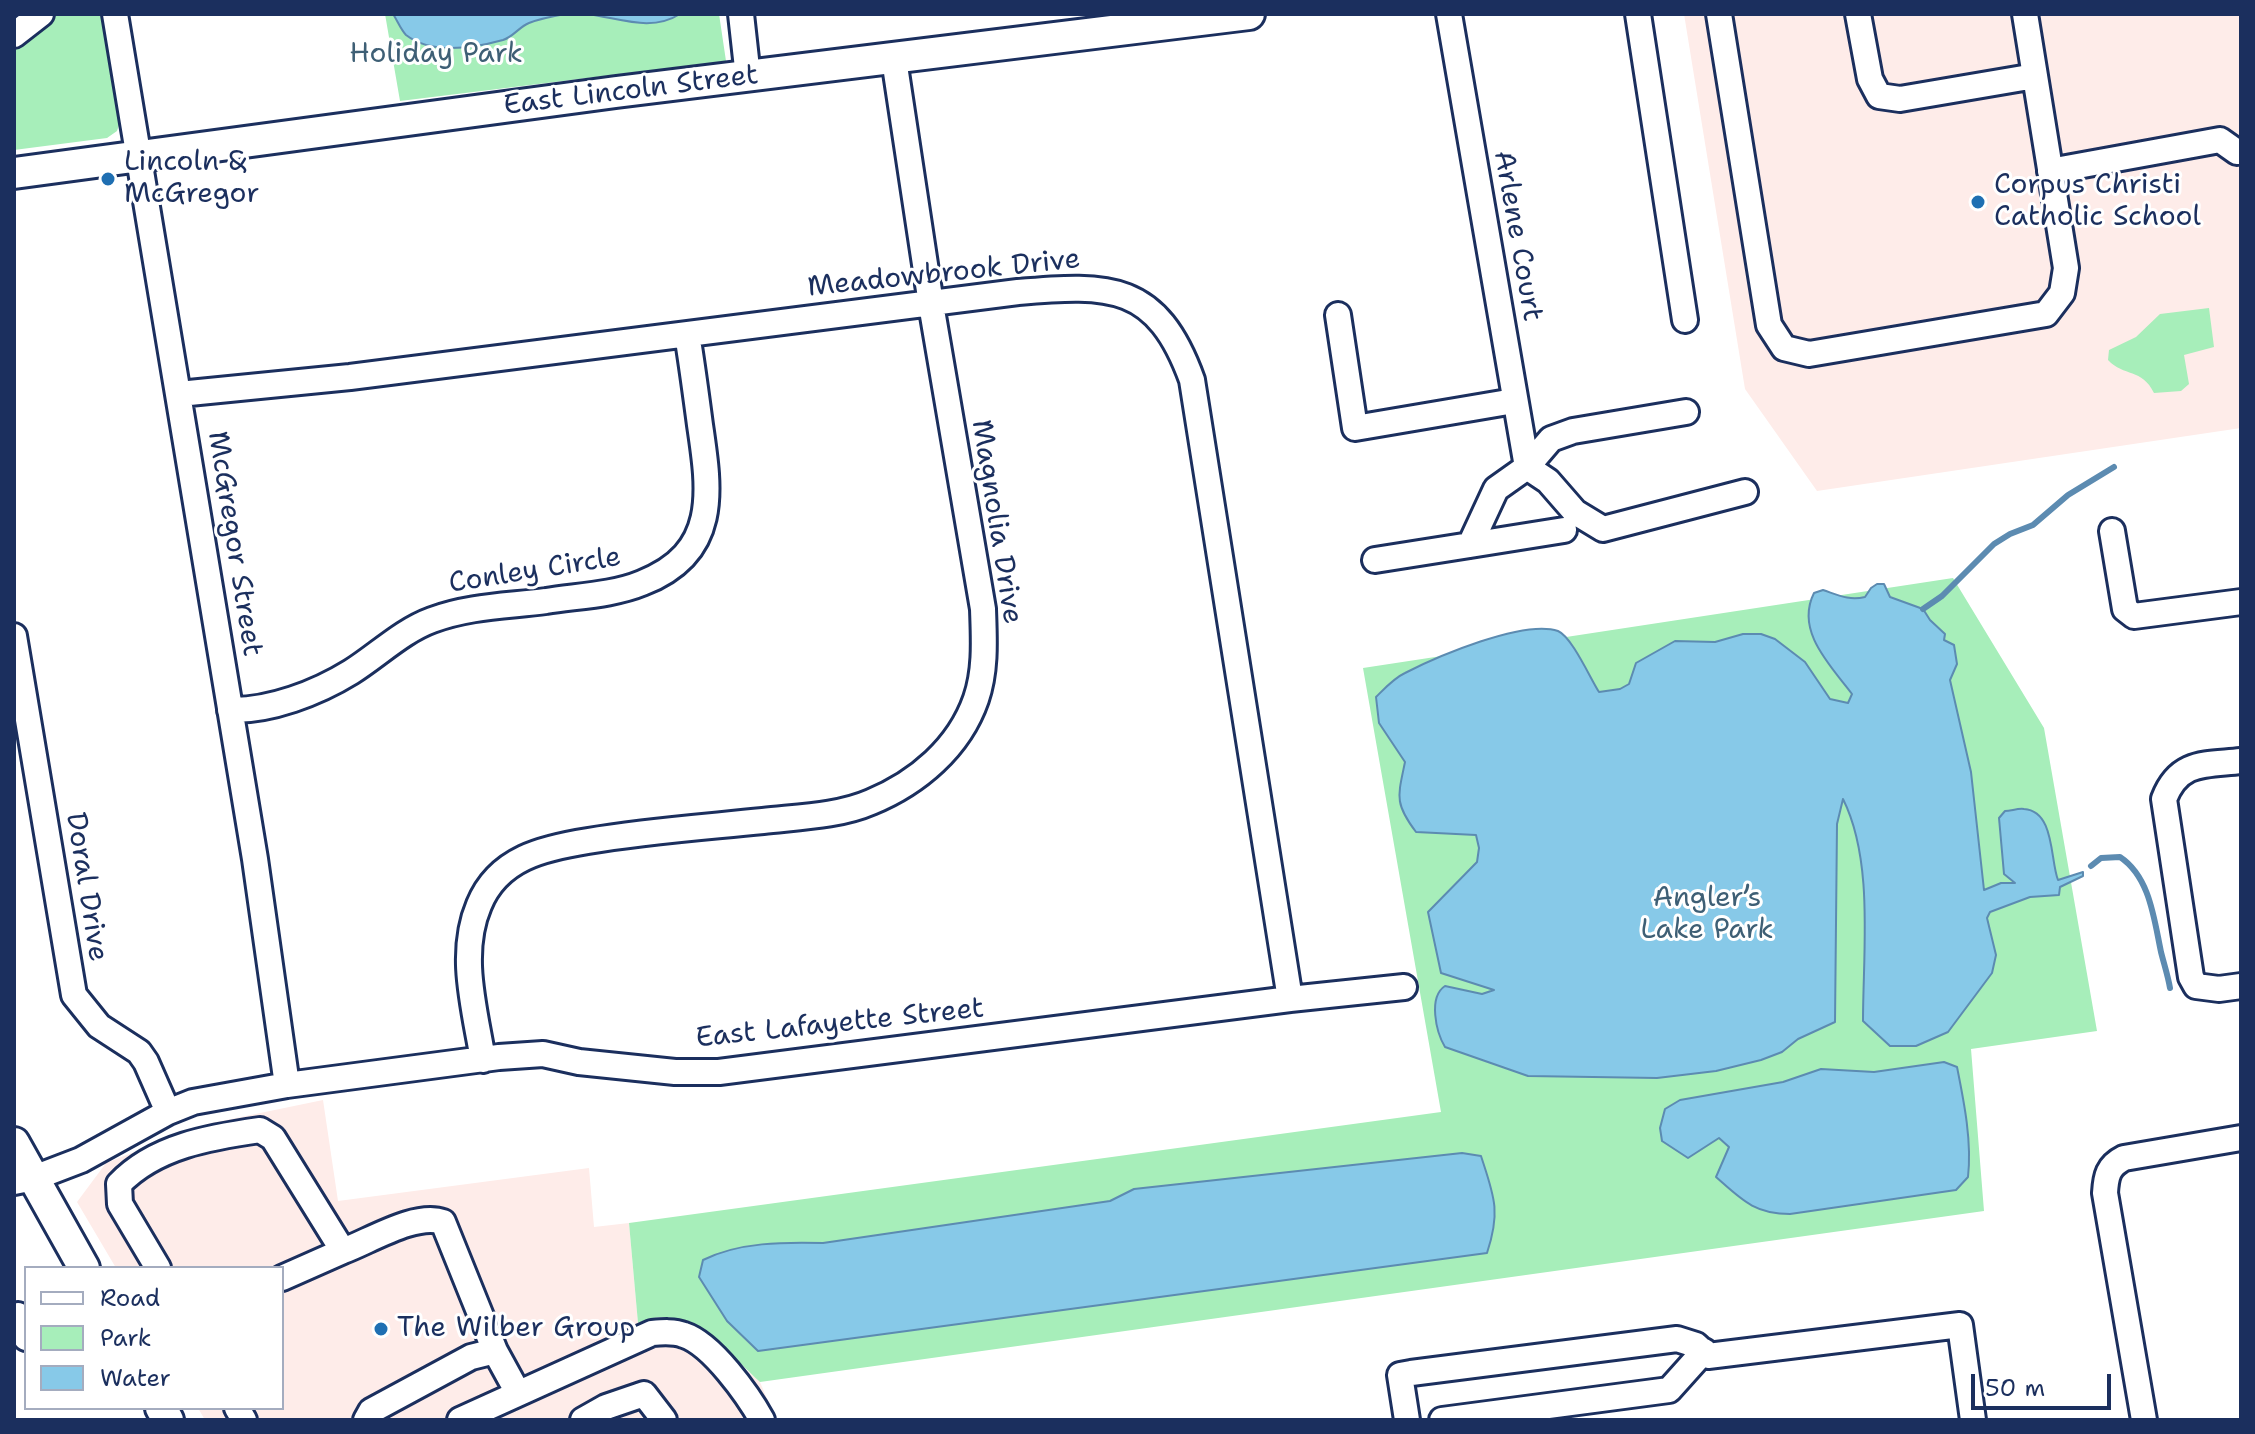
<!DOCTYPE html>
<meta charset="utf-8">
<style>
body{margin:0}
#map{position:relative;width:2255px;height:1434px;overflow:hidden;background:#fff;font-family:"Shantell Sans",sans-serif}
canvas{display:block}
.frame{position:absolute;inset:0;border:16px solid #1b2f5e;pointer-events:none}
.legend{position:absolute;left:24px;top:1266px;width:260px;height:144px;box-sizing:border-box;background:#fff;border:2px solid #a4acbf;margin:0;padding:10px 14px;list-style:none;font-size:24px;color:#1b2f5e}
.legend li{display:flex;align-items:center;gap:16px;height:40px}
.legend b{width:40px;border:2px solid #a4acbf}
.scale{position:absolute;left:1971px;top:1374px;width:140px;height:36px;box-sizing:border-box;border:4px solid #1b2f5e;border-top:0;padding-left:10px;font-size:24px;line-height:28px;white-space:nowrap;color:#1b2f5e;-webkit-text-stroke:6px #fff;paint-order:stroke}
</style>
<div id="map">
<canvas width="2255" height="1434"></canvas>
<div class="frame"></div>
<ul class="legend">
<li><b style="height:10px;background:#fff"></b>Road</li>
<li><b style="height:22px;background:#a7eeba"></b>Park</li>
<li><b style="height:22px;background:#87c9e8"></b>Water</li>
</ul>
<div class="scale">50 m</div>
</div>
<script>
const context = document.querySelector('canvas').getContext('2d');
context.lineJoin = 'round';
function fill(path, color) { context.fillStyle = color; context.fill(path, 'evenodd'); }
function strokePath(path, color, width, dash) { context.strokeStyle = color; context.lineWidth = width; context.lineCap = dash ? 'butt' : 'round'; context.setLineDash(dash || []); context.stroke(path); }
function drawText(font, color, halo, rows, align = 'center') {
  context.font = font + ' "Shantell Sans",sans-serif'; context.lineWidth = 6; context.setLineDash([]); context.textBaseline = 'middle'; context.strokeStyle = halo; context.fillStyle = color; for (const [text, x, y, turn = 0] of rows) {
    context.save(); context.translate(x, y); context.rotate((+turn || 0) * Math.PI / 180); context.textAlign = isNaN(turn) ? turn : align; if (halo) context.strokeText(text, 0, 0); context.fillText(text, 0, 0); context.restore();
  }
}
fill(new Path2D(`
 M 1684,14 L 2241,14 L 2241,428 L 1817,491 L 1745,389 Z
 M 323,1100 L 338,1201 L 589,1168 L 594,1227 L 629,1223 L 638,1323 L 648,1318 L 684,1319 L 698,1326 L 760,1382 L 776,1420 L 205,1420 L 198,1408 L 282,1408 L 282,1268 L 116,1268 L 77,1202 L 106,1163 L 207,1124 Z`), '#feece9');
fill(new Path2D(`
 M 14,14 L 103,14 L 121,119 L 117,131 L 107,138 L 14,150 Z
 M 385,14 L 719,14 L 726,61 L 400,101 Z
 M 2209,308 L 2214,347 L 2184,355 L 2189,384 L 2181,391 L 2154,393 C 2142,368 2124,377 2108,360 L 2109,350 L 2136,337 L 2160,314 Z
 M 1953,578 L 2044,728 L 2097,1031 L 1971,1049 L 1984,1211 L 760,1382 C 727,1352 687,1300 638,1323 L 629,1223 L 1441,1112 L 1363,668 Z`), '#a7eeba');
const water = new Path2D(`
 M 393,14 L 680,14 C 644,37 604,9 565,14 C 554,16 539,19 529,23 C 519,27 513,37 503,40 C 474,48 432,55 406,35 C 401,30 397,20 393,14 Z
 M 1877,584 L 1884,584 L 1890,597 L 1923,609 L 1930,620 L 1945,634 L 1944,640 L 1954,645 L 1957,664 L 1950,680 L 1971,772 L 1984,890 L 2001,883 L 2015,883 L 2004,874 L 1999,818 L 2005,811 C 2011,811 2018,808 2024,809 C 2055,811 2050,860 2058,880 L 2083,872 L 2083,876 L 2060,887 L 2059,895 L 2030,897 L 1990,912 L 1987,918 L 1996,955 L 1992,973 L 1948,1032 L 1916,1046 L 1890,1046 L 1863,1021 C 1863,952 1874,861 1843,799 L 1837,824 L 1835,1022 L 1798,1039 L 1782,1052 L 1761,1060 L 1716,1071 L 1657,1078 L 1528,1076 L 1445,1047 C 1436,1032 1428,997 1445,986 L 1482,994 L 1494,990 L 1441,973 L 1428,912 L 1477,862 L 1479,848 L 1476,835 L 1416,832 C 1394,803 1398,796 1405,762 L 1379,723 L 1376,697 C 1385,688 1394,678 1405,673 C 1436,657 1524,619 1558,631 C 1572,637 1590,678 1599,692 L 1620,689 L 1629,684 L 1636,663 L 1675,641 L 1715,642 L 1743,634 L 1761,634 L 1775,639 L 1805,662 L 1830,699 L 1848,703 L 1852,694 C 1830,665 1795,631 1814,593 L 1823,590 C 1838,595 1849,601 1865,597 L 1871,588 Z
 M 1944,1062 L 1957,1067 C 1964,1102 1972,1141 1968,1177 L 1956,1190 L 1790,1214 C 1754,1214 1741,1199 1716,1177 L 1729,1147 L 1719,1138 L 1688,1158 L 1662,1141 L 1660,1128 L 1665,1109 L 1680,1100 L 1783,1082 L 1821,1069 L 1874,1072 Z
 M 1462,1153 L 1481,1156 C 1494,1196 1501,1211 1487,1253 L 758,1351 L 727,1321 L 699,1277 L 703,1260 C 739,1242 784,1242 823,1243 L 1110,1201 L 1134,1189 Z`);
fill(water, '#87c9e8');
strokePath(water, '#5c8bb1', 2);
strokePath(new Path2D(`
 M 1923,609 L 1942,596 L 1994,544 L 2010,534 L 2033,525 L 2068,495 L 2114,467
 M 2091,866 L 2101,858 L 2120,857 C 2150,877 2154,919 2161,952 C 2164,964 2168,976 2170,988`), '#5c8bb1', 6);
const minor = new Path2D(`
 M 115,14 L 255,859 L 287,1085
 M 741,14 L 748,77
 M 1449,14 L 1527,467
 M 1638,14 L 1685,320
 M 1719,14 L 1769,325 L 1784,348 L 1809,354 L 2046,314 L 2062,293 L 2066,268 L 2025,14
 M 1858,14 L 1870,79 L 1879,96 L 1900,99 L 2035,76
 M 14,35 L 41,14
 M 2050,171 L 2220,140 L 2237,152 L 2241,151
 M 1338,315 L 1355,428 L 1514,401
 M 179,394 L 350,377 L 1018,292 C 1110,284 1157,283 1192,380 L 1290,999
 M 1527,467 L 1548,481 L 1575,512 L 1603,529 L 1745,492
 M 2112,531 L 2125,609 L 2134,616 L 2241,602
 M 1470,545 L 1564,530
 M 1375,560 L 1470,545 L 1496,489 L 1527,467 L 1551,439 L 1573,431 L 1686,412
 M 14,636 L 74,995 L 99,1026 L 139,1052 L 146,1062 L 168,1112
 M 230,710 C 270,711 317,693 351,672 C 378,655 402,631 432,620 C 469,606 508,606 546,601 C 577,596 613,595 642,583 C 719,553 710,492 700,425 C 696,395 692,364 687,334
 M 2241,761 C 2206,765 2179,760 2164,799 L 2191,977 L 2196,986 L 2219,989 L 2241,986
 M 483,1060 C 475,1010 458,954 479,905 C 498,858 544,848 588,841 C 646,831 705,827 763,821 C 798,817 839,816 871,802 C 917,783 959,748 976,699 C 986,670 984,639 983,609 L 931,304 L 894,59
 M 14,1182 L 34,1178 L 81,1160 L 168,1112 L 193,1102 L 287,1085 L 499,1057 L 543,1054 L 579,1062 L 675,1072 L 719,1072 L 1290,999 L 1404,987
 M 343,1251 C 370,1241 416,1212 443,1222 L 495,1351
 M 158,1268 L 120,1204 L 119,1184 C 155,1146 211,1137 260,1130 L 273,1138 L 343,1251 L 282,1278
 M 18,1315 L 26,1338
 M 237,1408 L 244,1420
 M 366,1420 L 371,1411 L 471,1357 L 495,1351 L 518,1393
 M 460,1420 L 652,1333 C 663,1332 674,1331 684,1335 C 712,1344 748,1395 762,1420
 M 583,1420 L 606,1407 L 644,1394 L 664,1420
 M 1407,1420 L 1400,1375 L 1411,1373 L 1677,1339 L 1696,1345 L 1708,1356 L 1960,1325 L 1973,1420
 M 1442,1420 L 1669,1390 L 1704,1351
 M 2144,1420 L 2105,1193 C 2106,1176 2108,1166 2124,1158 L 2241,1138`);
const major = new Path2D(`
 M 14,173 L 616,92 L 1249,14
 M 14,1143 L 84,1268
 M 161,1408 L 168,1420`);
strokePath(minor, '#1b2f5e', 30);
strokePath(major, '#1b2f5e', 36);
strokePath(minor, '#fff', 24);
strokePath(major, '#fff', 30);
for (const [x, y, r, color] of [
 [108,179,8,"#1f6fb2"],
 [1978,202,8,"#1f6fb2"],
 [381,1329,8,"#1f6fb2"]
]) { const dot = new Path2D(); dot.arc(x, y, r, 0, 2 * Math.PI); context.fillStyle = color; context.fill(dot); strokePath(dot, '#fff', 3); }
drawText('28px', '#3e5f75', '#fff', [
 ["Holiday Park",436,55],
 ["Angler’s",1707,899],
 ["Lake Park",1707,931]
]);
drawText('28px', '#1b2f5e', '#fff', [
 ["East Lincoln Street",631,91,-7],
 ["Arlene Court",1517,236,80],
 ["Meadowbrook Drive",944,274,-6],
 ["Magnolia Drive",996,522,81],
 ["McGregor Street",234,544,81],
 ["Conley Circle",535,571,-9],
 ["Doral Drive",86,887,81],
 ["East Lafayette Street",840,1024,-6]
]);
drawText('28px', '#1b2f5e', '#fff', [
 ["Lincoln &",124,163],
 ["McGregor",124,195],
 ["Corpus Christi",1994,186],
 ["Catholic School",1994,218],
 ["The Wilber Group",397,1329]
], 'left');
</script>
